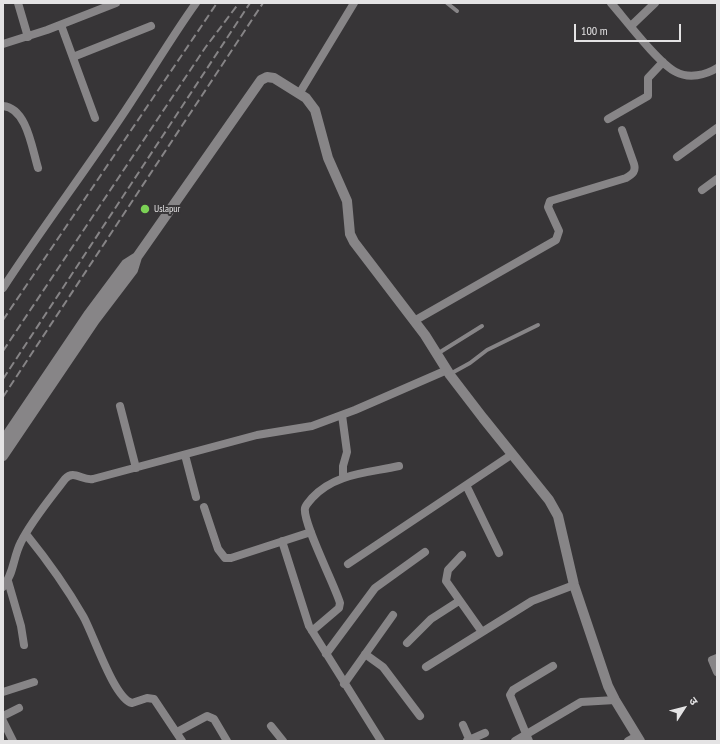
<!DOCTYPE html>
<meta charset="utf-8">
<style>
body{margin:0}
#map{position:relative;width:720px;height:744px;overflow:hidden;background:#373537;font-family:"PT Sans Narrow","Noto Sans Devanagari",sans-serif}
canvas{display:block}
.frame{position:absolute;inset:0;border:4px solid #e4e3e4;pointer-events:none}
.north{position:absolute;left:664px;top:688px;width:40px;height:40px;-webkit-text-stroke:3px #373537;paint-order:stroke;rotate:54deg;font-size:11px;font-weight:700;line-height:16px;text-align:center;color:#e4e3e4}
.north::after{content:'';display:block;margin:auto;width:14px;height:18px;background:#e4e3e4;clip-path:polygon(50% 0,100% 100%,50% 72%,0 100%)}
.scale{position:absolute;left:574px;top:24px;width:107px;height:18px;box-sizing:border-box;border:2px solid #e4e3e4;border-top:0;padding-left:5px;font-size:12px;line-height:14px;white-space:nowrap;color:#e4e3e4;-webkit-text-stroke:3px #373537;paint-order:stroke}
</style>
<div id="map">
<canvas width="720" height="744"></canvas>
<div class="frame"></div>
<div class="north">उ</div>
<div class="scale">100 m</div>
</div>
<script>
const context = document.querySelector('canvas').getContext('2d');
context.lineJoin = 'round';
function strokePath(path, color, width, dash) { context.strokeStyle = color; context.lineWidth = width; context.lineCap = dash ? 'butt' : 'round'; context.setLineDash(dash || []); context.stroke(path); }
function drawText(font, color, halo, rows, align = 'center') {
  context.font = font + ' "PT Sans Narrow",sans-serif'; context.lineWidth = 4; context.setLineDash([]); context.textBaseline = 'middle'; context.strokeStyle = halo; context.fillStyle = color; for (const [text, x, y, turn = 0] of rows) {
    context.save(); context.translate(x, y); context.rotate((+turn || 0) * Math.PI / 180); context.textAlign = isNaN(turn) ? turn : align; if (halo) context.strokeText(text, 0, 0); context.fillText(text, 0, 0); context.restore();
  }
}
strokePath(new Path2D(`
 M 447,3 L 457,11
 M 437,354 L 482,326
 M 450,374 L 470,363 L 487,350 L 538,325`), '#878587', 4);
strokePath(new Path2D(`
 M 18,3 L 28,37
 M 611,3 C 625,19 659,64 676,72 C 689,79 706,75 717,68
 M 61,25 L 95,118
 M 631,26 L 655,3
 M 3,44 L 47,30 L 116,3
 M 73,57 L 151,26
 M 299,94 L 354,3
 M 3,106 C 27,108 32,149 38,168
 M 608,119 L 648,96 L 648,78 L 663,62
 M 677,157 L 717,128
 M 702,190 L 717,179
 M 3,288 C 44,225 90,165 131,102 C 153,69 173,35 196,3
 M 414,321 L 556,240 L 559,231 L 548,207 L 550,201 L 626,178 C 633,174 636,171 634,164 L 622,130
 M 120,406 L 136,468
 M 342,415 L 347,452 L 343,466 L 343,478
 M 185,455 L 196,497
 M 466,485 L 499,553
 M 204,507 L 218,549 L 225,558 L 231,558 L 311,532
 M 26,534 C 47,560 67,588 83,616 C 93,633 114,699 132,703 L 147,698 L 154,699 L 182,741
 M 282,541 L 309,626 L 381,741
 M 462,555 L 448,570 L 446,581 L 482,632
 M 348,564 L 511,455
 M 8,581 L 21,626 L 24,645
 M 3,587 C 14,574 13,557 21,542 C 32,520 50,499 65,479 C 74,469 82,481 93,479 L 257,435 L 312,426 L 355,410 L 447,370
 M 312,631 L 339,608 L 340,603 C 335,585 302,522 305,508 C 306,504 310,501 312,498 C 335,473 368,473 399,466
 M 407,643 L 431,619 L 459,601
 M 326,654 L 375,588 L 425,552
 M 365,654 L 383,667 L 420,716
 M 717,658 L 712,660 L 717,672
 M 426,667 L 532,601 L 574,585
 M 344,684 L 393,615
 M 3,692 L 34,682
 M 3,716 L 19,708
 M 3,721 L 13,741
 M 463,725 L 470,741
 M 271,726 L 283,741
 M 177,732 L 207,716 L 214,719 L 227,741
 M 467,741 L 485,733
 M 515,741 L 581,702 L 615,700
 M 529,741 L 510,695 L 513,690 L 553,666
 M 628,741 L 637,736`), '#878587', 8);
strokePath(new Path2D(`
 M 3,441 L 88,315 L 126,264 L 137,257
 M 3,456 L 95,320 L 133,270 L 137,257 L 261,80 L 267,77 L 274,78 L 306,98 L 315,110 L 328,158 L 347,201 L 350,234 L 354,242 L 425,335 L 450,375 L 483,418 L 549,500 L 558,516 L 574,585 L 608,686 L 615,700 L 640,741`), '#878587', 10);
strokePath(new Path2D(`
 M 3,320 L 217,3
 M 3,351 L 205,48 L 239,3
 M 3,379 L 250,3
 M 3,397 L 263,3`), '#868486', 2, [8, 4]);
for (const [x, y, r, color] of [
 [145,209,5,"#7bd155"]
]) { const dot = new Path2D(); dot.arc(x, y, r, 0, 2 * Math.PI); context.fillStyle = color; context.fill(dot); strokePath(dot, '#373537', 1.5); }
drawText('10px', '#e4e3e4', '#373537', [
 ["Uslapur",154,209]
], 'left');
</script>
